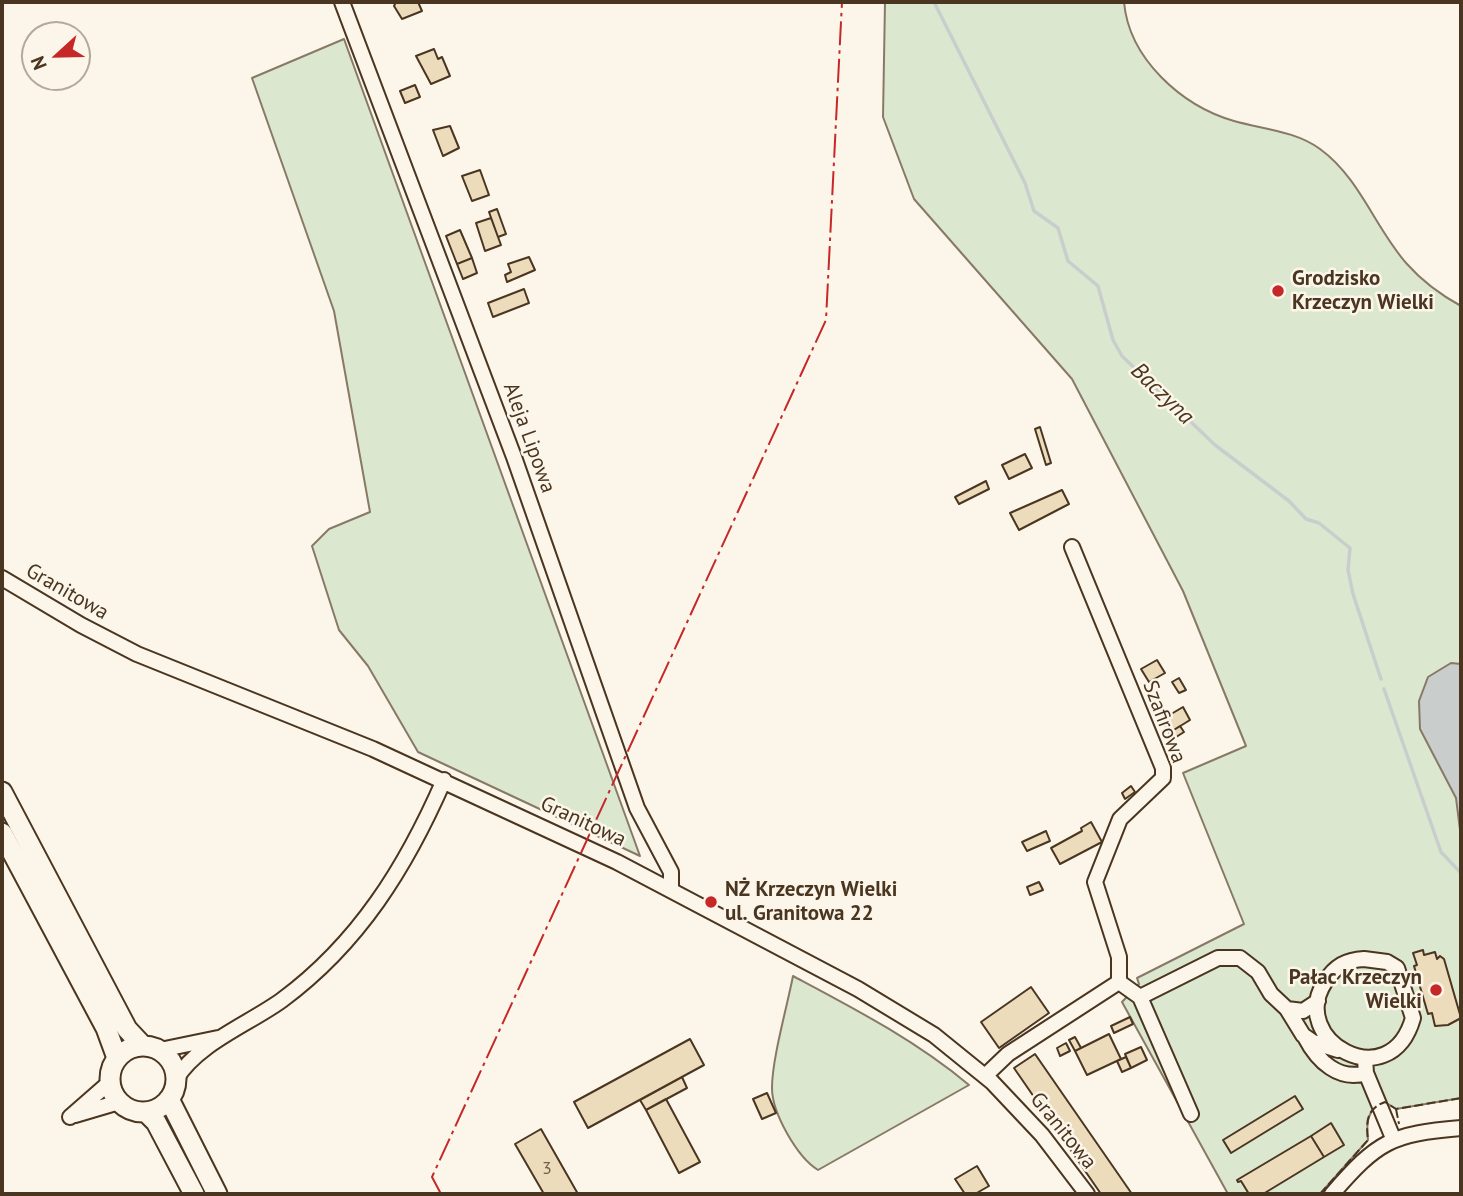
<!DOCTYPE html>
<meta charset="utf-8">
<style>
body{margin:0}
#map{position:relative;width:1463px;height:1196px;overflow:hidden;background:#fbf6e9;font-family:"PT Sans",sans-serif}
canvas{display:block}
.frame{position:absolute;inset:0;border:4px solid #4a3520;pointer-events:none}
.north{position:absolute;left:21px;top:21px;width:70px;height:70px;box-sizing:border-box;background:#fbf6e9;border:2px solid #b4a999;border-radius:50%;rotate:248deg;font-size:19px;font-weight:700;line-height:28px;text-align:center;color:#4a3520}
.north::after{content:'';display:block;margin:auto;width:24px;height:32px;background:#c62828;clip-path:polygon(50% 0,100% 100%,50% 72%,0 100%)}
</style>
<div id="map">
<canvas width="1463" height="1196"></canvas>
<div class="frame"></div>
<div class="north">N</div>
</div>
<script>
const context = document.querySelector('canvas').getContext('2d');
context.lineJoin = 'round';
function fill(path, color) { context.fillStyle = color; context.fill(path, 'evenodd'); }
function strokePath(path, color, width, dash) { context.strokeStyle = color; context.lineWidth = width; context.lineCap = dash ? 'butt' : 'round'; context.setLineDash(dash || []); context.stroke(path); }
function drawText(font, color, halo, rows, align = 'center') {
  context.font = font + ' "PT Sans",sans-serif'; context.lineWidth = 5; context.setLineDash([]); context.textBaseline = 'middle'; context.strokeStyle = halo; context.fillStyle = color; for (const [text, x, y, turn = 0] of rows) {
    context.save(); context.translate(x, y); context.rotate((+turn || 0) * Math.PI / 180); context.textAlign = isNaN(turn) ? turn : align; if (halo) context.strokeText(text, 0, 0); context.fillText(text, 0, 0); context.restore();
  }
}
const green = new Path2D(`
 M 885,2 L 1124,2 C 1129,59 1182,106 1234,121 C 1262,129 1296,131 1320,149 C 1360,178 1375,228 1407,264 C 1422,281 1441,295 1461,306 L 1461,1098 L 1396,1109 L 1385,1102 C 1367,1109 1366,1122 1368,1140 L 1320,1194 L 1228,1194 L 1122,1002 L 1139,984 L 1137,978 L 1244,924 L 1183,773 L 1246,746 L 1183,591 L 1072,379 L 914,199 L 883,117 Z
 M 344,39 L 640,856 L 418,752 L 368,666 L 339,630 L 312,546 L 329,529 L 370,512 L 334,311 L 252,78 Z
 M 793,976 C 855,1009 915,1040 969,1085 L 818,1170 C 797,1157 772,1113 772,1088 C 772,1059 787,1007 793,976 Z`);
fill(green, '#dce7d0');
strokePath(green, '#887966', 2);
const water = new Path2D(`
 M 1451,663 L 1461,664 L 1461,838 L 1456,798 L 1420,729 L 1419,701 L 1428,677 Z`);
fill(water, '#c9cecd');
strokePath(water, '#887966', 2);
strokePath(new Path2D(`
 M 934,2 L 1025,183 L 1034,211 L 1058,228 L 1068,261 L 1098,286 L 1113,340 L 1122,356 L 1215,445 L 1289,501 L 1306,519 L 1319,523 L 1350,548 L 1348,570 L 1353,594 L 1381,679
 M 1384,689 L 1441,852 L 1461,873`), '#c9cecd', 3.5);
const building = new Path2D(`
 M 396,2 L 418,2 L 422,11 L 402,19 L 394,6 Z
 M 434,49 L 438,59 L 442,57 L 450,76 L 431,84 L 416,56 Z
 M 415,85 L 420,97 L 405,103 L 400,91 Z
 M 450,126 L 459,148 L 443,156 L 433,130 Z
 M 480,170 L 489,195 L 472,201 L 462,176 Z
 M 497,209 L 506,234 L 498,237 L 489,212 Z
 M 491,218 L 501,245 L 485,251 L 476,223 Z
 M 460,230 L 472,258 L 457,264 L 446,236 Z
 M 529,257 L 535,270 L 507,282 L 505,275 L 511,272 L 508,264 Z
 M 472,258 L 477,273 L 463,279 L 457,264 Z
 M 524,289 L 529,303 L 493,317 L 488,303 Z
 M 1040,427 L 1051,463 L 1046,465 L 1035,429 Z
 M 1025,454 L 1032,468 L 1009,479 L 1002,465 Z
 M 986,481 L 989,489 L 959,504 L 955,497 Z
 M 1062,490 L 1069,504 L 1019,530 L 1010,513 Z
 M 1157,660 L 1165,673 L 1149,682 L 1141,669 Z
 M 1179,678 L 1186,690 L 1179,693 L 1172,682 Z
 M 1183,707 L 1190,720 L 1169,733 L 1161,720 Z
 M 1180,726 L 1184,732 L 1173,739 L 1169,733 Z
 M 1131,786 L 1135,792 L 1125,799 L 1122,793 Z
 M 1091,822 L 1102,842 L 1060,864 L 1051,848 L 1082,831 L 1081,828 Z
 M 1046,831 L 1050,841 L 1027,851 L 1022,842 Z
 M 1039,882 L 1043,890 L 1030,895 L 1027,887 Z
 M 1423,950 L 1424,955 L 1435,952 L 1437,959 L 1440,956 L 1444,959 L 1461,1018 L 1448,1025 L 1435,1026 L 1432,1013 L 1428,1014 L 1414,966 L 1417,965 L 1413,953 Z
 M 1031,987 L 1049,1013 L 999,1048 L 981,1022 Z
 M 1130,1017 L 1133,1024 L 1114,1033 L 1111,1026 Z
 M 1109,1034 L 1121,1059 L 1087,1075 L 1075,1051 Z
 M 1075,1037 L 1081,1048 L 1075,1051 L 1069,1040 Z
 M 690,1039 L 704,1065 L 588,1128 L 574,1102 Z
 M 1066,1043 L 1070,1051 L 1060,1056 L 1057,1048 Z
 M 1141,1047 L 1147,1060 L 1131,1068 L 1125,1054 Z
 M 1035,1054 L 1114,1168 L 1132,1194 L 1101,1194 L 1014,1068 Z
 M 1126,1057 L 1131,1068 L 1122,1072 L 1117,1061 Z
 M 682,1077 L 687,1088 L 646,1110 L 640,1100 Z
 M 767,1093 L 776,1113 L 762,1119 L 753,1099 Z
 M 1295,1096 L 1303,1109 L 1231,1153 L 1223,1140 Z
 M 666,1099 L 700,1162 L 679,1173 L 646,1110 Z
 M 1331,1123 L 1344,1145 L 1324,1157 L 1311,1136 Z
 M 541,1129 L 578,1194 L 544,1194 L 515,1144 Z
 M 1311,1136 L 1324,1157 L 1263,1194 L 1249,1194 L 1241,1181 L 1238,1182 L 1237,1180 Z
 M 977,1166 L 989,1186 L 975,1194 L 965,1194 L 955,1179 Z`);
fill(building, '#ecdcbc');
strokePath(building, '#4a3520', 2);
const minor = new Path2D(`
 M 342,2 L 514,457 L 637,808 L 671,872 L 671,889
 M 2,578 L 81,625 L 137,654 L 373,749 L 617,862 L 858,989 L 934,1035 L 992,1082 L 1042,1135 L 1087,1194
 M 1364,959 L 1387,962 L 1397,968 L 1413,1018 C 1390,1099 1287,1040 1325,982 C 1335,966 1346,960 1364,959 Z
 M 1119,982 L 1140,997 L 1218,958 L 1240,958 L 1258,972 L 1271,994 L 1287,1009 L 1303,1035 L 1313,1042 L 1338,1050
 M 1140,997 L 1191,1114
 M 1287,1009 L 1303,1011 L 1318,1001
 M 1305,1037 C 1318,1062 1339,1081 1366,1073
 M 160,1050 L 218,1038
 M 1365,1059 L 1366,1073 L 1393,1138
 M 985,1076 L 1008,1054 L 1119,982 L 1119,957 L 1095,882 L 1120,819 L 1163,778 L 1163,768 L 1072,547
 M 176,1079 C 198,1043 249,1024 282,1000 C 359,943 406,867 444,780
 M 75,1115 L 119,1102
 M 70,1117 L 110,1082
 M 1332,1194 C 1378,1141 1391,1134 1461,1128`);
const major = new Path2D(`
 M 2,792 L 127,1029 L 142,1045
 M 2,833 L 106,1028 L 117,1058
 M110 1079a33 33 0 1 1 66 0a33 33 0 1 1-66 0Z
 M 169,1099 L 217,1194
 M 146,1112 L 156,1122 L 194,1194`);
strokePath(minor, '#4a3520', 18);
strokePath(major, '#4a3520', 23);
strokePath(minor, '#fbf6e9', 14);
strokePath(major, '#fbf6e9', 19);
strokePath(new Path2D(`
 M 1396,1109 L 1399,1124
 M 1320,1194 L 1368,1140 C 1366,1122 1366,1109 1385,1102 L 1396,1109 L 1461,1098`), '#4a3520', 2, [9, 3.5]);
strokePath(new Path2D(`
 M 441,1194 L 432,1177 L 826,320 L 842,2`), '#c62828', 2, [24, 5, 3.5, 5]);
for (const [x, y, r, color] of [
 [1278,291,7,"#c62828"],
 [711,902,7,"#c62828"],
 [1436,990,7,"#c62828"]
]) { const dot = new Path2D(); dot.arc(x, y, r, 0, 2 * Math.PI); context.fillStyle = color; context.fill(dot); strokePath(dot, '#fbf6e9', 2.5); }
drawText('18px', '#725f47', null, [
 ["3",547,1169]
]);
drawText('bold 21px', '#4a3520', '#fbf6e9', [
 ["Grodzisko",1292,279],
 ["Krzeczyn Wielki",1292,303],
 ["NŻ Krzeczyn Wielki",725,890],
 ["ul. Granitowa 22",725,914],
 ["Pałac Krzeczyn",1422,978,"right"],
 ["Wielki",1422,1002,"right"]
], 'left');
drawText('21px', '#4a3520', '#fbf6e9', [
 ["Aleja Lipowa",529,438,70],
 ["Granitowa",67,592,30],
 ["Szafirowa",1164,722,69],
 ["Granitowa",583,822,25],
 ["Granitowa",1063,1131,51]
]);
drawText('italic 23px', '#4a3520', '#fbf6e9', [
 ["Baczyna",1162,394,44]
]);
</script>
